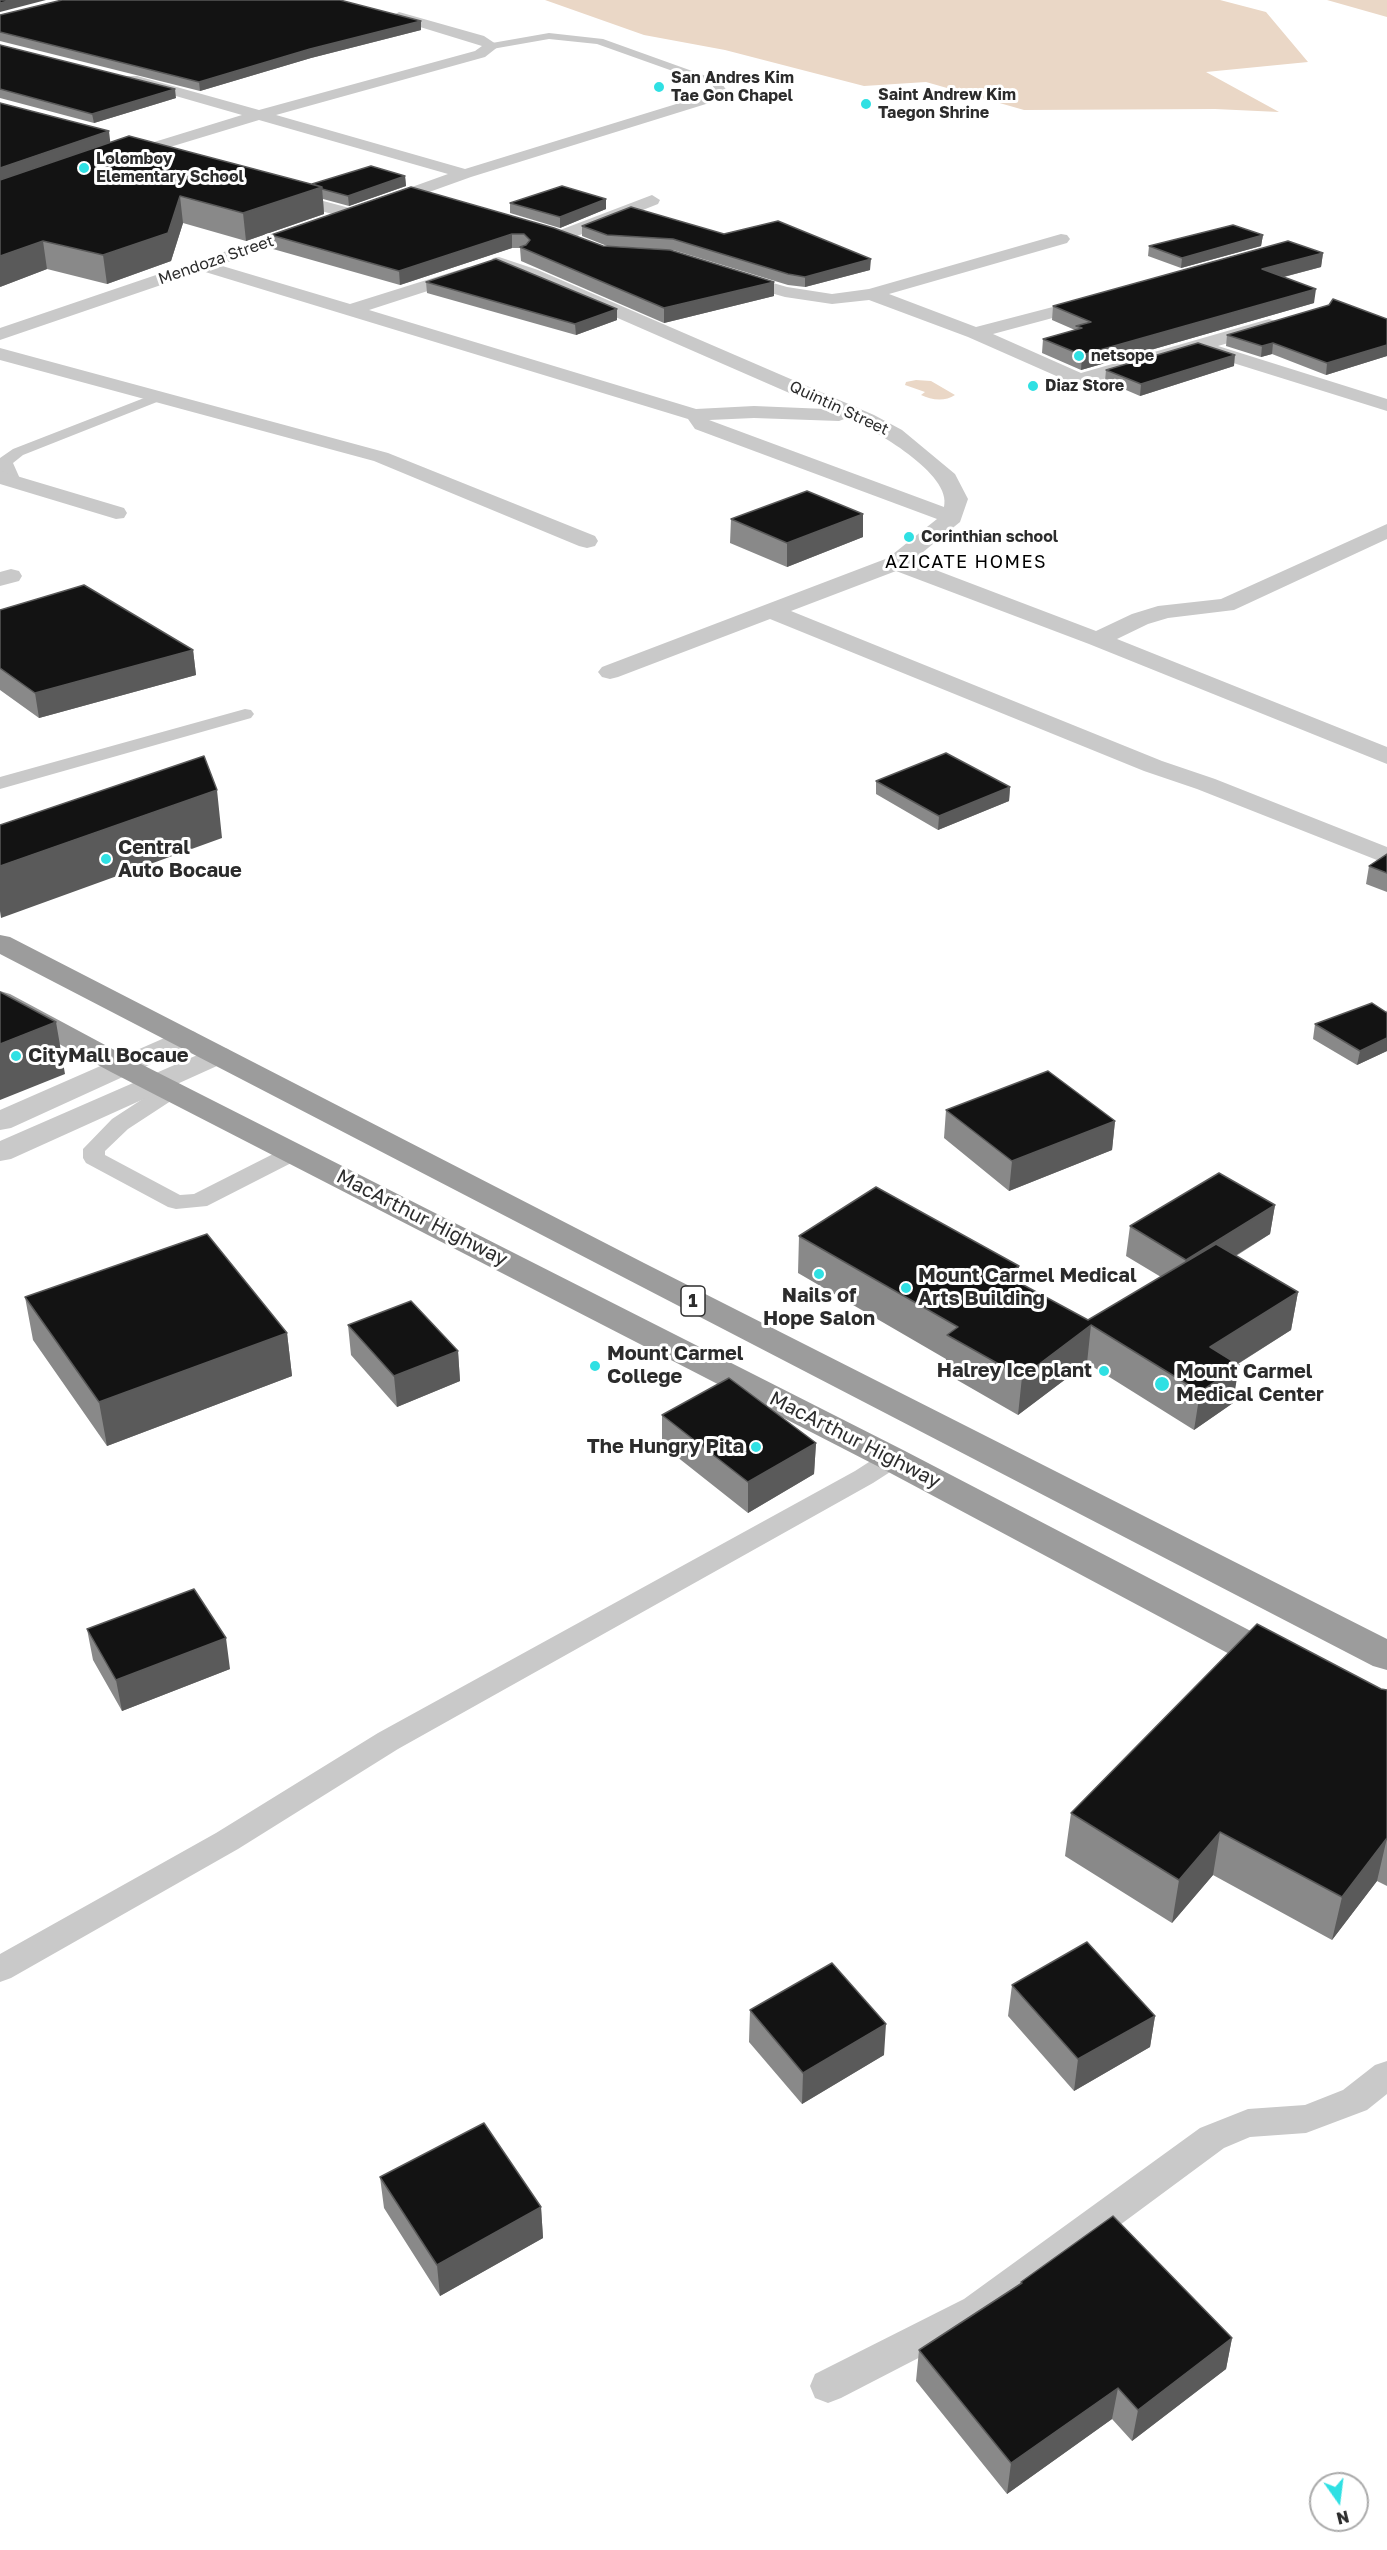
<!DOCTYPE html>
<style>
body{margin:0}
#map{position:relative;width:1387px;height:2550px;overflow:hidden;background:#fff;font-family:"Golos Text",sans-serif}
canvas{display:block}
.north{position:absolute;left:1309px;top:2472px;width:60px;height:60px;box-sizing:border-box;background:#fff;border:2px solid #ababab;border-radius:50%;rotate:166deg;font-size:16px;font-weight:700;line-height:24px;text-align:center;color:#2c2c2c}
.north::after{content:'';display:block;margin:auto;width:21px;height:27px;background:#2fe0e3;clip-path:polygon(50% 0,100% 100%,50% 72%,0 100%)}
</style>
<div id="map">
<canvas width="1387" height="2550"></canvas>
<div class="north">N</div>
</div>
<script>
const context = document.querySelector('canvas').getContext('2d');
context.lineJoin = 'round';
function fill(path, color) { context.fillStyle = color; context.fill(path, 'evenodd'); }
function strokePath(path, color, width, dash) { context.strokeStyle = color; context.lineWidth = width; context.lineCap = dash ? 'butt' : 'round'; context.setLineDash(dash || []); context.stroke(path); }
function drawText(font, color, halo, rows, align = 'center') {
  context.font = font + ' "Golos Text",sans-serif'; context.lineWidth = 6; context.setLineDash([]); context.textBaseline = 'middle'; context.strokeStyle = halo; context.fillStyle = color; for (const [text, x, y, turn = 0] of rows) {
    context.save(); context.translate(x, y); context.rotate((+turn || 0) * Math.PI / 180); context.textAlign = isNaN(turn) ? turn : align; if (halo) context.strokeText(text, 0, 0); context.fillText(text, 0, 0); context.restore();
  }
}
fill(new Path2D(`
 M 545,0 L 1220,0 L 1266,12 L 1308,62 L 1206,72 L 1279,112 L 1215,109 L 1024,110 L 926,82 L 864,86 L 725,50 L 644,35 Z
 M 1327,0 L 1387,0 L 1387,17 Z
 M 916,380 L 931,381 L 955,395 C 945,402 931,400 921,395 L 925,392 L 905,385 L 906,382 Z`), '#ead7c6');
fill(new Path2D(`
 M 549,33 L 603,39 L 720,81 L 727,91 L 721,98 L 713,98 L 711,96 L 716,91 L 712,85 L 597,44 L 549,39 L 492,49 L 487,46 L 492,43 Z
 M 157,393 L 162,394 L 164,397 L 162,400 L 23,455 L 13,463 L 21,481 L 18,484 L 8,484 L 0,472 L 0,458 L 13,449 Z
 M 245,709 L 251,710 L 254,714 L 251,718 L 0,789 L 0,777 Z
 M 172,1083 L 180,1085 L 183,1090 L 180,1095 L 128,1129 L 105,1151 L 105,1155 L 180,1195 L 194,1194 L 287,1147 L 295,1145 L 303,1147 L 306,1152 L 303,1157 L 207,1206 L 176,1209 L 168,1207 L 86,1163 L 83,1158 L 83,1149 L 112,1119 L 164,1085 Z
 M 892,1450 L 901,1453 L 905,1459 L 901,1465 L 873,1483 L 398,1749 L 238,1849 L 11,1978 L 0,1982 L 0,1954 L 216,1833 L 378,1733 L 855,1471 L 883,1453 Z
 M 1387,2061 L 1387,2094 L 1367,2110 L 1306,2133 L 1250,2137 L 1224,2148 L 990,2321 L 841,2398 L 828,2403 L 815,2398 L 810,2386 L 815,2374 L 964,2299 L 1200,2128 L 1248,2109 L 1305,2105 L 1343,2090 L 1375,2065 Z`), '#c9c9c9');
fill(new Path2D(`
 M 399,12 L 484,36 L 499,46 L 485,57 L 276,115 L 465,169 L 712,93 L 717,91 L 725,96 L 722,99 L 471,177 L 379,210 L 373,209 L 371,205 L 373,201 L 448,174 L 259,120 L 137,157 L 131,159 L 123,154 L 125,151 L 242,115 L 127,82 L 125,79 L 127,76 L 137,76 L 259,110 L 475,51 L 482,46 L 394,19 L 392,16 Z
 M 286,191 L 357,210 L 359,214 L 357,218 L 351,219 L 280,200 L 278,196 L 280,192 Z
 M 652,195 L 660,200 L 658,204 L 567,240 L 555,240 L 552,236 L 555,232 Z
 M 315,221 L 321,222 L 324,226 L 321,230 L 219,265 L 350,304 L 468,267 L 474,268 L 477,272 L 474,276 L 369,310 L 696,409 L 754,406 L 826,409 L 526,278 L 493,266 L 490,262 L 493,258 L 499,257 L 538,270 L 874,415 L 902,430 L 955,474 L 968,499 L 960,522 L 912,561 L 1096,631 L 1132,614 L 1158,606 L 1221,599 L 1387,524 L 1387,539 L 1234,610 L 1168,618 L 1148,624 L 1117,639 L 1387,747 L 1387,764 L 1089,644 L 896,571 L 791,611 L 1162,761 L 1215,779 L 1387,847 L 1387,864 L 1197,789 L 1144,771 L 770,619 L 618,677 L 610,679 L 602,677 L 598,672 L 602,667 L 888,558 L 937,519 L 695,429 L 688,419 L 202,271 L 0,340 L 0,328 ZM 754,418 L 839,421 L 847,418 C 873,429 953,474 944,507 L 709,420 Z
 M 1061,234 L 1067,235 L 1070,239 L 1067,243 L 889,294 L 976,327 L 1095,296 L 1101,297 L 1104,301 L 1101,305 L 993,334 L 1081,373 L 1269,319 L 1276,321 L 1278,325 L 1276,329 L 1218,346 L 1387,399 L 1387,411 L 1198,352 L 1079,386 L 968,337 L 869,300 L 832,304 L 785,297 L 725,280 L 722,276 L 725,272 L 731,271 L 787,287 L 832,294 L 869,289 Z
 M 0,348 L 388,453 L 595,536 L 598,541 L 595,546 L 587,548 L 579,546 L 374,461 L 0,360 Z
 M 0,471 L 124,508 L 127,513 L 124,518 L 116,519 L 0,484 Z
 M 11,569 L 19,571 L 22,576 L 19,581 L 0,586 L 0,572 Z`), '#c9c9c9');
fill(new Path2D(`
 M 185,1029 L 195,1032 L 200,1038 L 195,1044 L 11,1128 L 0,1130 L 0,1110 Z
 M 218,1046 L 228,1049 L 233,1055 L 228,1061 L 11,1159 L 0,1161 L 0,1141 Z`), '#c9c9c9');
fill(new Path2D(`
 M 0,935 L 10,937 L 644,1263 L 1387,1639 L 1387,1670 L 1373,1666 L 0,954 Z
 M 0,991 L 10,994 L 133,1060 L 905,1451 L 1293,1653 L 1298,1663 L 1293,1673 L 1279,1677 L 1265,1673 L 879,1467 L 111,1072 L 0,1012 Z`), '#9c9c9c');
fill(new Path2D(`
 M 0,15 L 421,21 L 421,30 L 311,58 L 200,91 L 0,41 Z
 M 0,45 L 176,98 L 94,123 L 0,98 Z
 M 110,142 L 312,184 L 405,176 L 406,186 L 349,206 L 323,199 L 324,214 L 246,241 L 183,223 L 171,261 L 107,284 L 47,269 L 0,287 Z
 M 411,187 L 603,246 L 774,282 L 774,296 L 664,323 L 521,261 L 520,248 L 512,248 L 400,285 L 273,249 L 271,235 Z
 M 510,203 L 606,209 L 560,228 L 510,213 Z
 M 582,226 L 724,234 L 870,270 L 805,287 L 788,285 L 673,250 L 607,246 L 582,236 Z
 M 1263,235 L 1261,246 L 1181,268 L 1148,256 L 1149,246 Z
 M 1323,253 L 1321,267 L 1284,277 L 1314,303 L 1081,370 L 1042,353 L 1043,339 L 1075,330 L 1052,320 L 1053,306 Z
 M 426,282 L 617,309 L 617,320 L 576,335 L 427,293 Z
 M 1387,319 L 1387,356 L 1326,375 L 1272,354 L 1261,357 L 1226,346 L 1227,335 Z
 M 1234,366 L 1140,396 L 1105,381 L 1106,370 Z
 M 731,519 L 863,537 L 787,567 L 730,543 Z
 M 0,610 L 193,650 L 196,675 L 39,718 L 0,690 Z
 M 876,781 L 1010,787 L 1009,801 L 938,830 L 876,794 Z
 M 1387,854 L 1387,892 L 1366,884 L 1369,866 Z
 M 1387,1010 L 1387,1051 L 1357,1065 L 1313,1039 L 1315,1024 L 1386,1013 Z
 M 946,1110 L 1115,1121 L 1112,1150 L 1009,1191 L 944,1138 Z
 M 1275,1205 L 1270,1234 L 1236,1256 L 1298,1292 L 1291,1330 L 1238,1364 L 1233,1403 L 1194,1430 L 1087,1363 L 1018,1415 L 945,1373 L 946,1359 L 798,1273 L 799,1236 L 1017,1282 L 1088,1320 L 1161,1277 L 1126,1256 L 1130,1226 Z
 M 25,1297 L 287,1333 L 292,1376 L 107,1446 L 33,1340 Z
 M 348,1325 L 458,1351 L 460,1381 L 397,1407 L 351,1355 Z
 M 662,1415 L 816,1443 L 814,1474 L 748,1513 L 662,1445 Z
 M 87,1629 L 230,1669 L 122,1711 L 93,1660 Z
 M 1381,1689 L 1387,1690 L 1387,1886 L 1377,1881 L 1332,1940 L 1213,1875 L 1172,1923 L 1065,1856 L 1071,1813 Z
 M 1012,1985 L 1155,2016 L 1150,2047 L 1074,2091 L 1008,2016 Z
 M 750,2010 L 884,2055 L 802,2104 L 749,2042 Z
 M 380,2177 L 541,2207 L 543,2238 L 440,2296 L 384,2208 Z
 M 1021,2282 L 1232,2338 L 1226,2369 L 1132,2441 L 1112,2419 L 1007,2494 L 916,2381 L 919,2350 L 1020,2285 Z`), '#898989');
fill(new Path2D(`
 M 12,0 L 46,0 L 0,12 L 0,3 Z
 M 421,21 L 421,30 L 311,58 L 200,91 L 199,82 L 310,49 Z
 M 175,89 L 176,98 L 94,123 L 92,114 Z
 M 109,131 L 112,157 L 0,197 L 0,168 Z
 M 405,176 L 406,186 L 349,206 L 348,196 Z
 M 322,187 L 324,214 L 246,241 L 243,213 Z
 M 180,196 L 183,223 L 171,261 L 107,284 L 103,255 Z
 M 606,199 L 606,209 L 560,228 L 560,217 Z
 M 512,234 L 512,248 L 400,285 L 399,271 Z
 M 1263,235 L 1261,246 L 1181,268 L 1182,258 Z
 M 43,241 L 47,269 L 0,287 L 0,256 Z
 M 1323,253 L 1321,267 L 1260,283 L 1262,269 Z
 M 871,259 L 870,270 L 805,287 L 805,277 Z
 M 774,282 L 774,296 L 664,323 L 664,308 Z
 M 1316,289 L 1314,303 L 1081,370 L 1082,355 Z
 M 617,309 L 617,320 L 576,335 L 575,324 Z
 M 1273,343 L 1272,354 L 1261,357 L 1262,346 Z
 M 1387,345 L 1387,356 L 1326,375 L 1327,363 Z
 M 1235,355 L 1234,366 L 1140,396 L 1141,384 Z
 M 863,514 L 863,537 L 787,567 L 787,543 Z
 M 193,650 L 196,675 L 39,718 L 35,693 Z
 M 1010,787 L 1009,801 L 938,830 L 939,816 Z
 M 217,790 L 222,838 L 1,918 L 0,911 L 0,866 Z
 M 56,1022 L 65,1074 L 0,1100 L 0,1044 Z
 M 1387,1038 L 1387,1051 L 1357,1065 L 1360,1051 Z
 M 1115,1121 L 1112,1150 L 1009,1191 L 1012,1161 Z
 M 1275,1205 L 1270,1234 L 1181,1289 L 1186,1260 Z
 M 1019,1266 L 1015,1303 L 1005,1275 Z
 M 1298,1292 L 1291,1330 L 1204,1385 L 1210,1347 Z
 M 1091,1325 L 1087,1363 L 1018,1415 L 1022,1377 Z
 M 287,1333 L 292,1376 L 107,1446 L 99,1402 Z
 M 458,1351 L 460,1381 L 397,1407 L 394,1376 Z
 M 1239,1365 L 1233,1403 L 1194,1430 L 1200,1392 Z
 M 816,1443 L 814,1474 L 748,1513 L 748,1482 Z
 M 226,1638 L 230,1669 L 122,1711 L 116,1680 Z
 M 1220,1832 L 1213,1875 L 1172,1923 L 1179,1880 Z
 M 1387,1838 L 1377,1881 L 1332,1940 L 1342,1897 Z
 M 1155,2016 L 1150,2047 L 1074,2091 L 1078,2059 Z
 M 886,2024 L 884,2055 L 802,2104 L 803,2073 Z
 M 541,2207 L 543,2238 L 440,2296 L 437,2265 Z
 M 1232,2338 L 1226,2369 L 1132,2441 L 1138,2410 Z
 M 1118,2388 L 1112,2419 L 1007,2494 L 1011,2463 Z`), '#5a5a5a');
const building = new Path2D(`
 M 0,0 L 12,0 L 0,3 Z
 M 62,0 L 340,0 L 421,21 L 310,49 L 199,82 L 0,32 L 0,15 Z
 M 0,45 L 175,89 L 92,114 L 0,89 Z
 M 0,103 L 109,131 L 0,168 Z
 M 129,136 L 322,187 L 243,213 L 180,196 L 168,233 L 103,255 L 43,241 L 0,256 L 0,180 Z
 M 371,166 L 405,176 L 348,196 L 322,189 L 322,187 L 312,184 Z
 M 562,186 L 606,199 L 560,217 L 510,203 Z
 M 411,187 L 554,228 L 603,246 L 670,250 L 774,282 L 664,308 L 520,247 L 526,245 L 530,240 L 524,234 L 512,234 L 399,271 L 271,235 Z
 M 631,207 L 724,234 L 778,221 L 871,259 L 805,277 L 788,274 L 673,239 L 607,235 L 582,226 Z
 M 1233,225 L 1263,235 L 1182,258 L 1149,246 Z
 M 1288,241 L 1323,253 L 1262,269 L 1316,289 L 1082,355 L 1043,339 L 1082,328 L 1076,326 L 1091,322 L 1053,306 Z
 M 496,259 L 617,309 L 575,324 L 426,282 Z
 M 1333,299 L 1387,319 L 1387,345 L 1327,363 L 1273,343 L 1262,346 L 1227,335 L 1329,305 Z
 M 1198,343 L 1235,355 L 1141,384 L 1106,370 Z
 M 807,491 L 863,514 L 787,543 L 731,519 Z
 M 84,585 L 193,650 L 35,693 L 0,668 L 0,610 Z
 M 946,753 L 1010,787 L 939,816 L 876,781 Z
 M 204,756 L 217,790 L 0,866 L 0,825 Z
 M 1387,854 L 1387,873 L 1369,866 Z
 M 0,992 L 56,1022 L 0,1044 Z
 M 1372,1003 L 1387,1013 L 1387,1038 L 1360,1051 L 1315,1024 Z
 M 1048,1071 L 1115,1121 L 1012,1161 L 946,1110 Z
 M 1219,1173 L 1275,1205 L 1186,1260 L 1130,1226 Z
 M 876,1187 L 1019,1266 L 1005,1275 L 1088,1320 L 1216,1244 L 1298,1292 L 1210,1347 L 1239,1365 L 1200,1392 L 1091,1325 L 1022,1377 L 947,1335 L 958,1327 L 799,1236 Z
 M 207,1234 L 287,1333 L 99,1402 L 25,1297 Z
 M 411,1301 L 458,1351 L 394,1376 L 348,1325 Z
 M 729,1378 L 816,1443 L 748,1482 L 662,1415 Z
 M 194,1589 L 226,1638 L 116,1680 L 87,1629 Z
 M 1257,1624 L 1381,1689 L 1387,1690 L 1387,1838 L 1342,1897 L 1220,1832 L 1179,1880 L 1071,1813 Z
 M 1087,1942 L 1155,2016 L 1078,2059 L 1012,1985 Z
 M 832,1963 L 886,2024 L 803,2073 L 750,2010 Z
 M 484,2123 L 541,2207 L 437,2265 L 380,2177 Z
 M 1113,2216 L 1232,2338 L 1138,2410 L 1118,2388 L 1011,2463 L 919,2350 L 1022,2283 L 1021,2282 Z`);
fill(building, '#131313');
strokePath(building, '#5a5a5a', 1.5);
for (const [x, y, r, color] of [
 [659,87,6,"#2fe0e3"],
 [866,104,6,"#2fe0e3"],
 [84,168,6,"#2fe0e3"],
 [1079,356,6,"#2fe0e3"],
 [1033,386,6,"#2fe0e3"],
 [909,537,6,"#2fe0e3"],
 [106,859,6,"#2fe0e3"],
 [16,1056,6,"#2fe0e3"],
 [819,1274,6,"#2fe0e3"],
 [906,1288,6,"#2fe0e3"],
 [595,1366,6,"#2fe0e3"],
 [1104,1371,6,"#2fe0e3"],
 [1162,1384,8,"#2fe0e3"],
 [756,1447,6,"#2fe0e3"]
]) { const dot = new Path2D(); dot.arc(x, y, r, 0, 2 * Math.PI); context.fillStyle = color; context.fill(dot); strokePath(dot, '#fff', 2); }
drawText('bold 16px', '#2c2c2c', '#fff', [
 ["San Andres Kim",671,78],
 ["Tae Gon Chapel",671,96],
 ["Saint Andrew Kim",878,95],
 ["Taegon Shrine",878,113],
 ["Lolomboy",96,159],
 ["Elementary School",96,177],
 ["netsope",1091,356],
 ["Diaz Store",1045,386],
 ["Corinthian school",921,537]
], 'left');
drawText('16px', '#2c2c2c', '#fff', [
 ["Mendoza Street",216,260,-19],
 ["Quintin Street",839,408,25]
]);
context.letterSpacing = '1.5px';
drawText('18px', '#000', '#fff', [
 ["AZICATE HOMES",966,562]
]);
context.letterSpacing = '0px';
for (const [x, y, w] of [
 [693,1301,24]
]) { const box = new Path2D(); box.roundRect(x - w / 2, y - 15, w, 30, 4.5); context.fillStyle = '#fff'; context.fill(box); strokePath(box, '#2c2c2c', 1.5); }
drawText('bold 18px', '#2c2c2c', null, [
 ["1",693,1301]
]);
drawText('bold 20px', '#2c2c2c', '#fff', [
 ["Central",118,848],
 ["Auto Bocaue",118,871],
 ["CityMall Bocaue",28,1056],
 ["Mount Carmel Medical",918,1276],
 ["Arts Building",918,1299],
 ["Nails of",819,1296,"center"],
 ["Hope Salon",819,1319,"center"],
 ["Mount Carmel",607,1354],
 ["College",607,1377],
 ["Halrey Ice plant",1092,1371,"right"],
 ["Mount Carmel",1176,1372],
 ["Medical Center",1176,1395],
 ["The Hungry Pita",744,1447,"right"]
], 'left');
drawText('20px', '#2c2c2c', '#fff', [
 ["MacArthur Highway",422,1218,27],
 ["MacArthur Highway",855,1440,27]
]);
</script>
